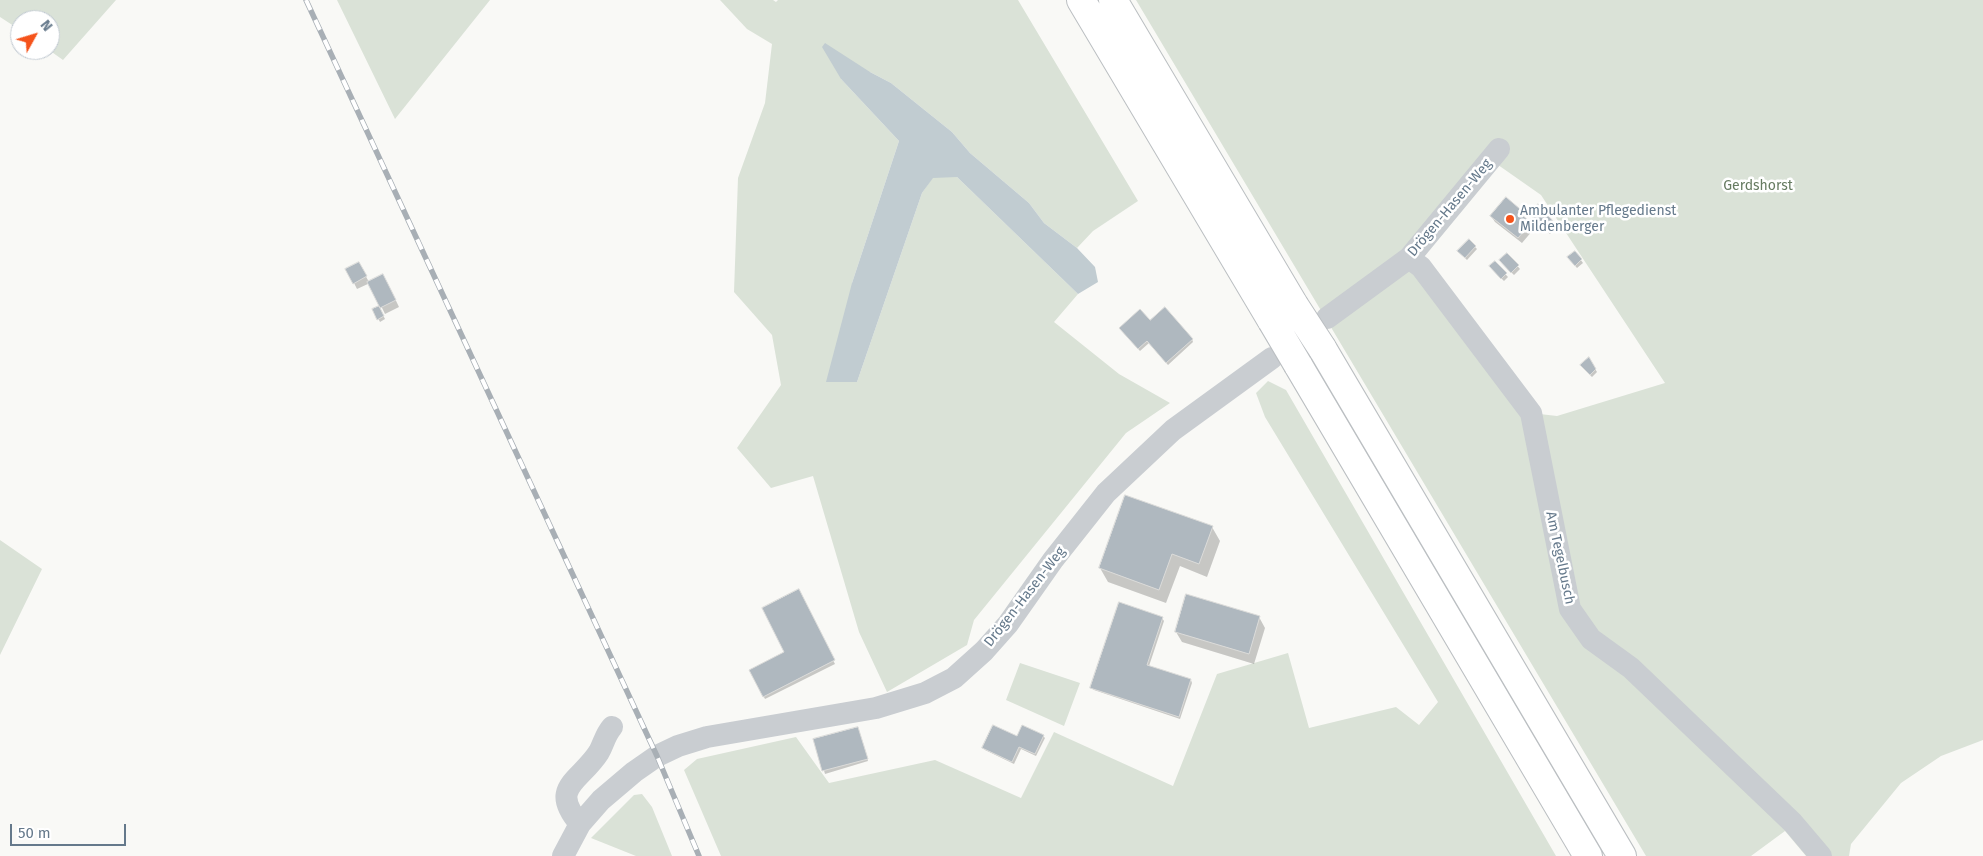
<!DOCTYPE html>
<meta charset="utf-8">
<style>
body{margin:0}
#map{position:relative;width:1983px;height:856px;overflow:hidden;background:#f9f9f6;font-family:"Fira Sans",sans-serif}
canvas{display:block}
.north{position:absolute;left:10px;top:10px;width:50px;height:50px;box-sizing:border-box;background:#fff;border:1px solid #c1c9d1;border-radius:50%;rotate:51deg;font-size:14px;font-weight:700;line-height:20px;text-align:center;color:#65798b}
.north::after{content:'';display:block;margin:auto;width:18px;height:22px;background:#f5531b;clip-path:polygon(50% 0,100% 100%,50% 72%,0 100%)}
.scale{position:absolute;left:10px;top:824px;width:116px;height:22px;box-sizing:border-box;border:2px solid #65798b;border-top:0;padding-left:6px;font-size:15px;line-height:18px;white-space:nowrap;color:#65798b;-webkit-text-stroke:4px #fff;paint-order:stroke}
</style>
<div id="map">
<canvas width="1983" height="856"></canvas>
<div class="north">N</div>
<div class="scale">50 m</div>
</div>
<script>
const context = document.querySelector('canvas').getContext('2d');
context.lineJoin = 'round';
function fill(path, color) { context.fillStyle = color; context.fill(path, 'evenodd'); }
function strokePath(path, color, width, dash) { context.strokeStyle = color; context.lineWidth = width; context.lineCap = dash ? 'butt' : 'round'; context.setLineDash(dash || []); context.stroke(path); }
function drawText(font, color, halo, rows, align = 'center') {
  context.font = font + ' "Fira Sans",sans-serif'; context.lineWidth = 5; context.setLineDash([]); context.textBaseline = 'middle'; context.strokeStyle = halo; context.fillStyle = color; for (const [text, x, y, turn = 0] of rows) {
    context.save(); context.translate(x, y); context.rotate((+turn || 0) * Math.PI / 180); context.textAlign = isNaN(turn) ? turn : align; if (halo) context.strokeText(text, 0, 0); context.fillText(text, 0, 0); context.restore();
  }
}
fill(new Path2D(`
 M 0,0 L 116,0 L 63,60 L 49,50 L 50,20 L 20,20 L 20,30 L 0,17 Z
 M 337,0 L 490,0 L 395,119 Z
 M 720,0 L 773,0 L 776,2 L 778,0 L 1018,0 L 1138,201 L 1093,231 L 1077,248 L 1044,223 L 1029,203 L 970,153 L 952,132 L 891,83 L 870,72 L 841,79 L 899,141 L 852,283 L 857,382 L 922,193 L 933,177 L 957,177 L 1078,294 L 1054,322 L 1119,374 L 1170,403 L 1126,433 L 974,620 L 967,645 L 887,692 L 859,632 L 813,476 L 771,488 L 737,448 L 781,385 L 772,335 L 734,292 L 738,178 L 765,103 L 772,44 L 747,29 Z
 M 1136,0 L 1983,0 L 1983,740 L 1941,756 L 1901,783 L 1851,844 L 1849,856 L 1806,856 L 1785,831 L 1751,856 L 1646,856 ZM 1491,160 L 1541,195 L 1665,383 L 1557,416 L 1531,413 L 1410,258 Z
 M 1268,381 L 1286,390 L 1556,856 L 721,856 L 684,770 L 697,759 L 796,737 L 829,783 L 935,760 L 1021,798 L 1054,732 L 1173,786 L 1217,674 L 1288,653 L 1309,728 L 1396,707 L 1419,725 L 1438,702 L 1265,417 L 1256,393 Z
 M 0,540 L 42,569 L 0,655 Z
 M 1020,663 L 1080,683 L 1064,726 L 1006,700 Z
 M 642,794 L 652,807 L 672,856 L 636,856 L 591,838 L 634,795 Z`), '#dae2d7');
fill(new Path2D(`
 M 825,43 L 870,72 L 891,83 L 952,132 L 970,153 L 1029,203 L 1044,223 L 1077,248 L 1095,267 L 1098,282 L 1078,294 L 957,177 L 933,178 L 922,193 L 857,382 L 826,382 L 852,283 L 899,141 L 841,79 L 822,47 Z`), '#c1ccd1');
fill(new Path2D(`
 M 1519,210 L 1533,230 L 1522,243 L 1495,222 L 1491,216 Z
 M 1531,215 L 1552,222 L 1556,228 L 1550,234 L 1535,221 Z
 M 1475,247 L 1477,249 L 1467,260 L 1461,254 Z
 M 1575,252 L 1583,263 L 1577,268 L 1570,260 Z
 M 1507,254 L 1520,269 L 1514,275 L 1502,263 Z
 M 1495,263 L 1508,277 L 1504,281 L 1492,269 Z
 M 359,264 L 369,282 L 387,282 L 399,307 L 385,314 L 370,283 L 357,289 L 354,283 Z
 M 379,307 L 385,319 L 380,322 L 374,310 Z
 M 1150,322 L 1192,339 L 1193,342 L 1168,365 L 1149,343 L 1140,351 L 1122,331 Z
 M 1589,359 L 1597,372 L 1592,377 L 1581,366 Z
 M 1212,527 L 1220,541 L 1207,577 L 1180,566 L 1166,603 L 1108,582 L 1100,568 Z
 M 798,591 L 835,664 L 765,699 L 750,670 L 786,652 Z
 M 1259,617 L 1265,628 L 1254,664 L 1182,642 L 1176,632 Z
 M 1162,618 L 1164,621 L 1149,666 L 1191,680 L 1192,683 L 1180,719 L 1094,690 L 1092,688 Z
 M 858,728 L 868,761 L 825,774 L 815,740 Z
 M 1043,736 L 1045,738 L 1036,756 L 1021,749 L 1014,764 L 985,750 L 984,748 L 1018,738 Z`), '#0003');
const building = new Path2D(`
 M 1506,197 L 1520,209 L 1518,211 L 1531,223 L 1518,238 L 1490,216 Z
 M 1538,204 L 1553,221 L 1546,229 L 1529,214 Z
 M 1469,239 L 1476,246 L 1465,258 L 1457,251 Z
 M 1575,251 L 1582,259 L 1575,266 L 1567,257 Z
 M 1507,253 L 1519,265 L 1511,273 L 1499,260 Z
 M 1495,261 L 1507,273 L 1501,279 L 1489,266 Z
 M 359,262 L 367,276 L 353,284 L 345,269 Z
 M 383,274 L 396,300 L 380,308 L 367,282 Z
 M 379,306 L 384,316 L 377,320 L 372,309 Z
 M 1165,307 L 1193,339 L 1166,363 L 1147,341 L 1138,349 L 1119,328 L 1140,309 L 1150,320 Z
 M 1589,357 L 1596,369 L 1590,375 L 1580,365 Z
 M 1125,495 L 1213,526 L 1199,564 L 1172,554 L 1159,590 L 1099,568 Z
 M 799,589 L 835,660 L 763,697 L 749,670 L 784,652 L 762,608 Z
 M 1186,594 L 1260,616 L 1249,654 L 1175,632 Z
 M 1119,602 L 1163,617 L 1147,665 L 1191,679 L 1179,717 L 1090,688 Z
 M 993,725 L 1017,736 L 1022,725 L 1044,735 L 1035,754 L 1019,747 L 1012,762 L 982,748 Z
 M 858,727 L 868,759 L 822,771 L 813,739 Z`);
fill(building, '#afb8bf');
strokePath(building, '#dbdbd9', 1);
const highway = new Path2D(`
 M 1081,0 L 1272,321
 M 1113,0 L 1294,305
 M 1322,348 L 1622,856
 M 1298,365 L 1588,856`);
strokePath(highway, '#bbbfc2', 30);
strokePath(new Path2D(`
 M 1409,258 L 1421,267 L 1531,413 L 1570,609 L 1591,639 L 1631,668 L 1793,823 L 1821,856
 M 1327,318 L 1409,258 L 1499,149
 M 580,824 C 548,787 580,782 599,752 C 604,743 605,735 612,727
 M 563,856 L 580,824 L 601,800 L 634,772 L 657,756 L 678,746 L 707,737 L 876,708 L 925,693 L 954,678 L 984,651 L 1008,624 L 1053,560 L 1106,493 L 1173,430 L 1272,358`), '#c9cdd1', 22);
strokePath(highway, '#fff', 28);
const rail = new Path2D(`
 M 306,0 L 657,756 L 699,856`);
strokePath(rail, '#a8afb5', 5.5);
strokePath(rail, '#fff', 4, [11]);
const highwayBridge = new Path2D(`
 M 1294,305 L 1322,348
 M 1272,321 L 1298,365`);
strokePath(highwayBridge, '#bbbfc2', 30, []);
strokePath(highwayBridge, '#fff', 28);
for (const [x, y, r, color] of [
 [1510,219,5,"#f5531b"]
]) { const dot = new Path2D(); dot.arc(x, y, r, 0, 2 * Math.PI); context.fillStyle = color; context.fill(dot); strokePath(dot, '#fff', 2); }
drawText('14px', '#667b61', '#fff', [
 ["Gerdshorst",1758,186]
]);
drawText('14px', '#65798b', '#fff', [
 ["Drögen-Hasen-Weg",1450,208,-50],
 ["Am Tegelbusch",1560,558,78],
 ["Drögen-Hasen-Weg",1025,597,-52]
]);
drawText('14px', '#65798b', '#fff', [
 ["Ambulanter Pflegedienst",1520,211],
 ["Mildenberger",1520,227]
], 'left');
</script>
